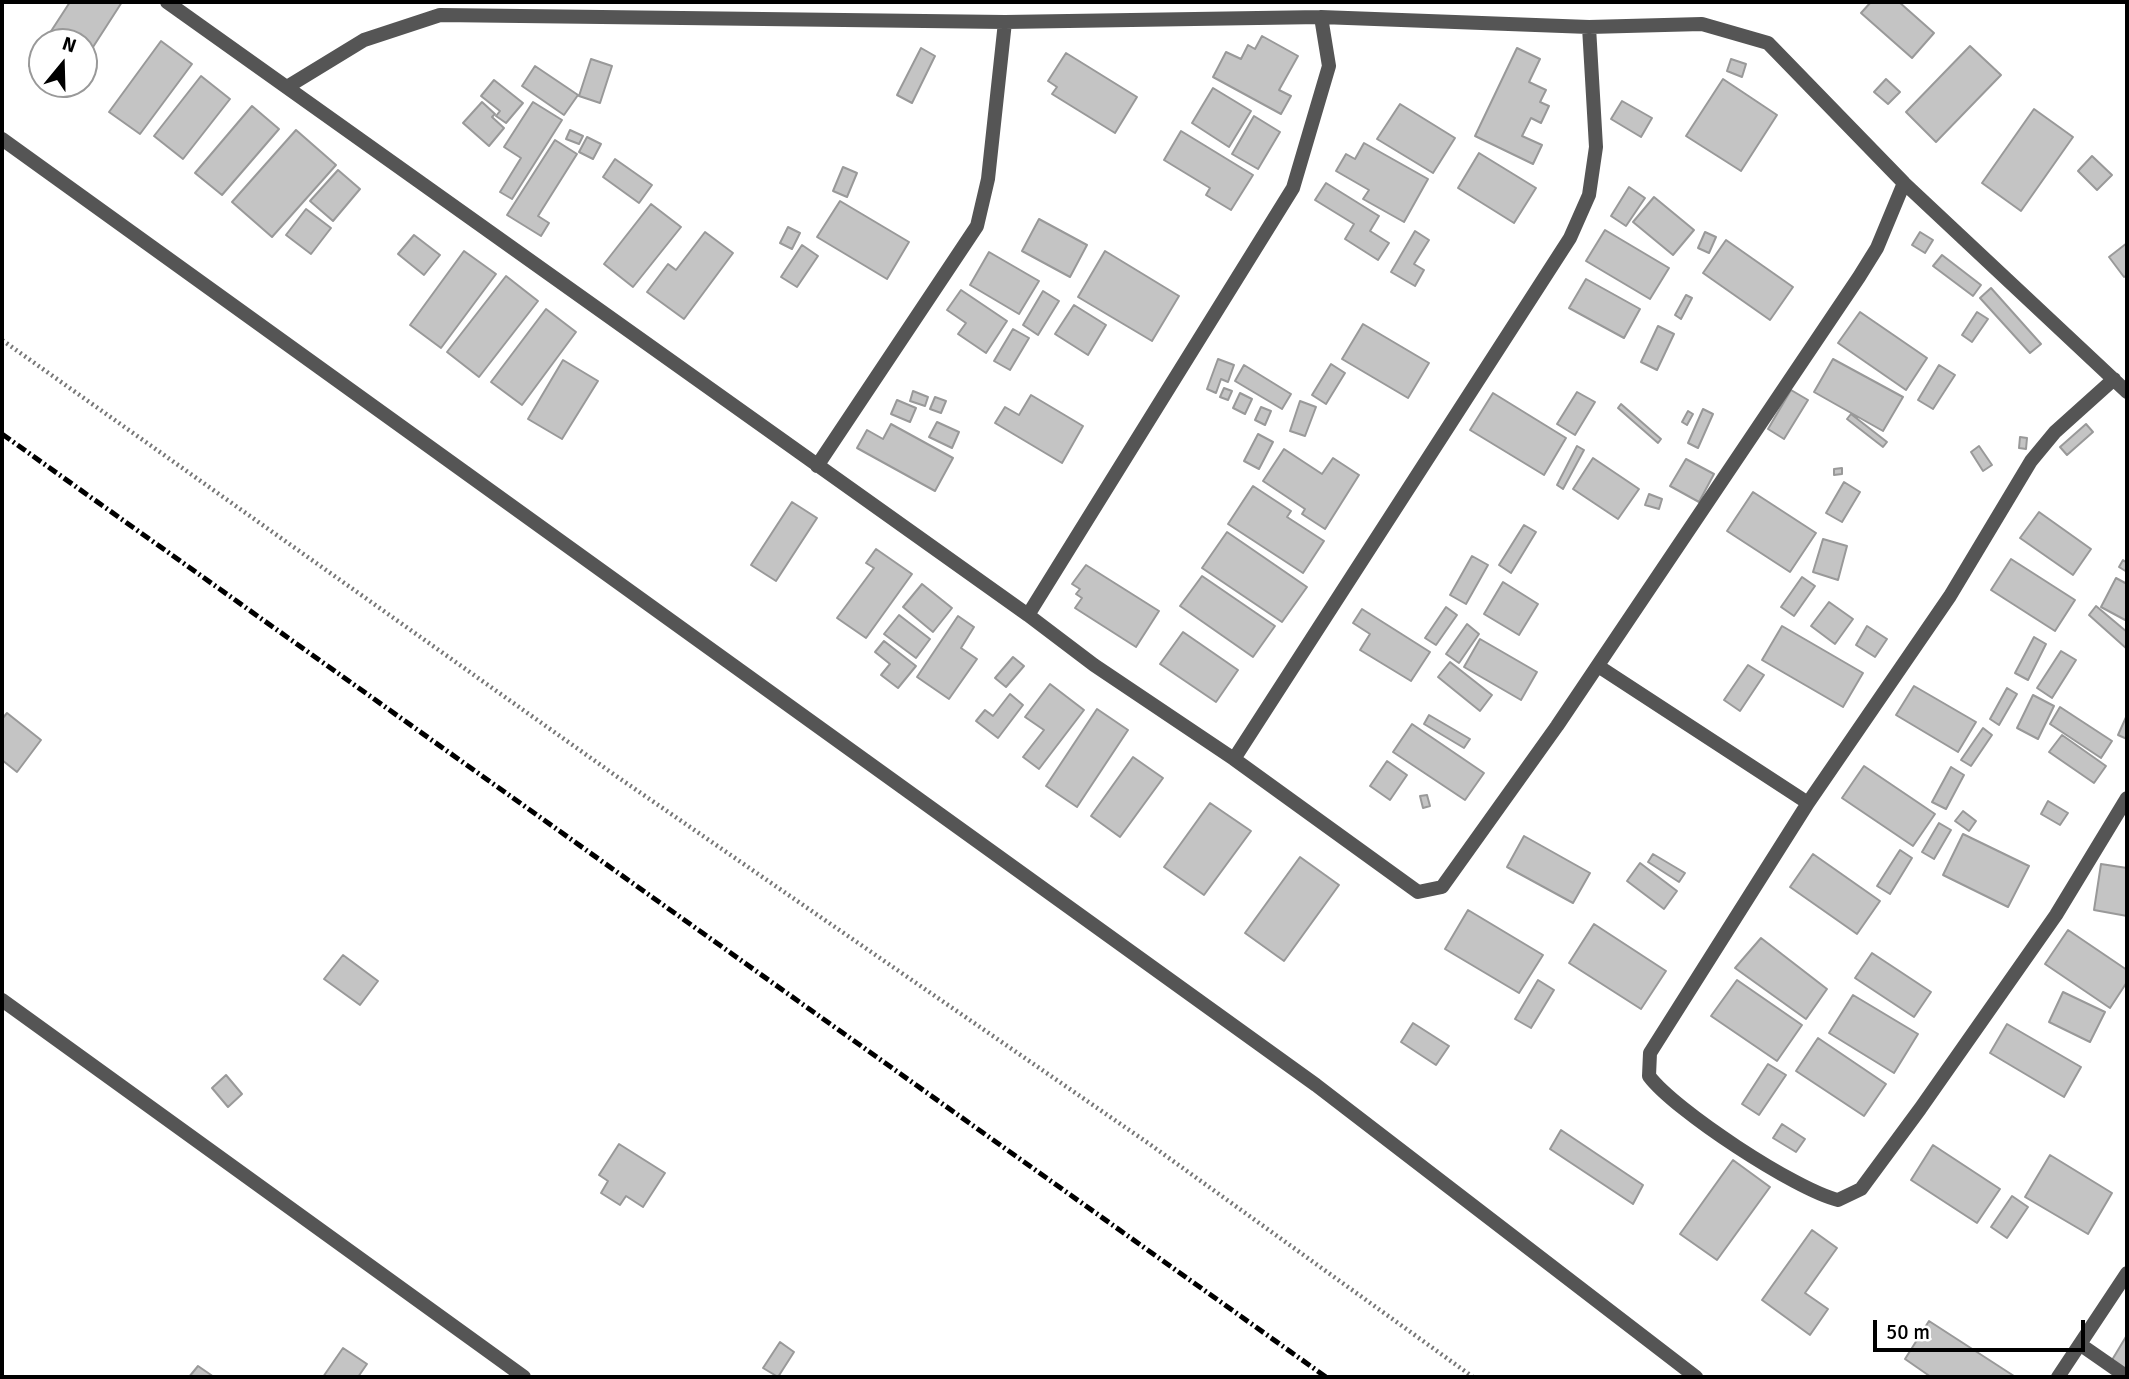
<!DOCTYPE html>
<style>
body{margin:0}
#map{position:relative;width:2129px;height:1379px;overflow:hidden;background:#fff;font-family:Signika,sans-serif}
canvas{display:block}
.frame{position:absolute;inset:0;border:4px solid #000;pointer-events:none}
.north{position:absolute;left:28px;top:28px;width:70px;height:70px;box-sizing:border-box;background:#fff;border:2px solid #999;border-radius:50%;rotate:19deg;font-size:19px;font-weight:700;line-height:28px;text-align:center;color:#000}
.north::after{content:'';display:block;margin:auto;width:24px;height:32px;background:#000;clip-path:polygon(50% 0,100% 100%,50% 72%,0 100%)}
.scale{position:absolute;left:1873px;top:1320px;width:212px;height:32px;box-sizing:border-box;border:4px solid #000;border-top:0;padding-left:9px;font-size:21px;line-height:24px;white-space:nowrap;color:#000;-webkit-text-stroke:5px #fff;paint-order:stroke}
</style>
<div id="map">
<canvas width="2129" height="1379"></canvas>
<div class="frame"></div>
<div class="north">N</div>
<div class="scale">50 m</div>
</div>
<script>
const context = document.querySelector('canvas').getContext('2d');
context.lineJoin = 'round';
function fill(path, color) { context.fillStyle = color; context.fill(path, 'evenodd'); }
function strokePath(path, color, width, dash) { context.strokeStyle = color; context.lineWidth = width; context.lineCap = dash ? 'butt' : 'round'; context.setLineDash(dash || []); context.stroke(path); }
const building = new Path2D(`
 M 70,2 L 122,2 L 84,61 L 84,42 L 44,42 Z
 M 1871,2 L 1899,2 L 1934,33 L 1912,58 L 1861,13 Z
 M 1262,36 L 1298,56 L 1279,90 L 1291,96 L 1281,114 L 1213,77 L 1226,52 L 1241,59 L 1248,45 L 1255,49 Z
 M 161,41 L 192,64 L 140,134 L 109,112 Z
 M 42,45 L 42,75 L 29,66 Z
 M 1970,46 L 2001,75 L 1936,142 L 1906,112 Z
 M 921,48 L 935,56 L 912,103 L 897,95 Z
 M 1517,48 L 1540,59 L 1529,82 L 1546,90 L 1540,102 L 1549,106 L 1541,123 L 1531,118 L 1522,136 L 1542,145 L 1533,164 L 1475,136 Z
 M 1066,53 L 1137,97 L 1115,133 L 1052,94 L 1057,87 L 1048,81 Z
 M 591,59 L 612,66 L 600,103 L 579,96 Z
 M 1731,59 L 1746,64 L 1742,77 L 1727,71 Z
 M 535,66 L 578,95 L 564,115 L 522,86 Z
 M 201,76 L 230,99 L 183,159 L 154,136 Z
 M 1723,79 L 1777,115 L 1741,171 L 1686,136 Z
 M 1886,79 L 1900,92 L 1888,104 L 1874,92 Z
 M 494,80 L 523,103 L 506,123 L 496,116 L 500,111 L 481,96 Z
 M 1213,88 L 1251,111 L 1229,147 L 1192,123 Z
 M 1622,101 L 1652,118 L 1641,137 L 1611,119 Z
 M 482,102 L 495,114 L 492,117 L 504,128 L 489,146 L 463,123 Z
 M 533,102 L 562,120 L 512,199 L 500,192 L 521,158 L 504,147 Z
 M 1400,104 L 1455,138 L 1433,173 L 1377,139 Z
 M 252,106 L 279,129 L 222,195 L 195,173 Z
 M 2034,109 L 2073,137 L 2021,211 L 1982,183 Z
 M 1254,116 L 1280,132 L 1258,169 L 1232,154 Z
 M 296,130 L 336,165 L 272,237 L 232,202 Z
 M 570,130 L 583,136 L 579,144 L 566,139 Z
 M 1181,131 L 1253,175 L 1231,210 L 1206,195 L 1210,188 L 1164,160 Z
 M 587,137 L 601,144 L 593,159 L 579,152 Z
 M 555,140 L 577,154 L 538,216 L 549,223 L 541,236 L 507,215 Z
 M 1364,143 L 1428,179 L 1404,222 L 1363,199 L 1369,190 L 1336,171 L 1346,154 L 1355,159 Z
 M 1479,153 L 1536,188 L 1514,223 L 1458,188 Z
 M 2092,156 L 2112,175 L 2097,190 L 2078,171 Z
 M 615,159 L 652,185 L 639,203 L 603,177 Z
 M 843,167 L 857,173 L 847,197 L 833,191 Z
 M 338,170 L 360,189 L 333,221 L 310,201 Z
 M 1326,183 L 1379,216 L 1370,231 L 1389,243 L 1378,260 L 1345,239 L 1354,224 L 1315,200 Z
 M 1629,187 L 1645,198 L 1626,226 L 1611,216 Z
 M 1654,197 L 1694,230 L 1673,255 L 1633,222 Z
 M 840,201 L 909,242 L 887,279 L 817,237 Z
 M 651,204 L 681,227 L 633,287 L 604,264 Z
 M 306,209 L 331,228 L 311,254 L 286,235 Z
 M 1039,219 L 1087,245 L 1070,277 L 1022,251 Z
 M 788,227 L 800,233 L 792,249 L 780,243 Z
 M 1605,230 L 1669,268 L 1650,299 L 1586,261 Z
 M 1415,231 L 1429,240 L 1414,264 L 1424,270 L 1415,286 L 1391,272 Z
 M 705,232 L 733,253 L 684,319 L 647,292 L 668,264 L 676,270 Z
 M 1705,232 L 1716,237 L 1709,253 L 1698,248 Z
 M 1920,232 L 1933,240 L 1925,253 L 1912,245 Z
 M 414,235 L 440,255 L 424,275 L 398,254 Z
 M 1726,240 L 1793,287 L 1770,320 L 1703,273 Z
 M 2127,243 L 2127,275 L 2124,277 L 2109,257 Z
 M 802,245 L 818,256 L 797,287 L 781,277 Z
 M 464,251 L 496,274 L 441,348 L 410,325 Z
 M 1105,251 L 1179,296 L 1152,341 L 1078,297 Z
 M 989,252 L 1039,281 L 1019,314 L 970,285 Z
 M 1942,255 L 1981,285 L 1973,296 L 1933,266 Z
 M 506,276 L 538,301 L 479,377 L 447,352 Z
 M 1586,279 L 1640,309 L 1624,338 L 1569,308 Z
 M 1991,288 L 2041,344 L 2030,353 L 1980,298 Z
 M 961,290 L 1007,321 L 986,353 L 958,334 L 966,323 L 947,310 Z
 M 1043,291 L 1059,301 L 1038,335 L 1023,325 Z
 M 1686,295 L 1692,298 L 1681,319 L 1675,315 Z
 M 1074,305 L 1106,325 L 1088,355 L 1055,334 Z
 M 546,309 L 576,332 L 522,405 L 491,382 Z
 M 1860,312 L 1927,358 L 1906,390 L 1838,343 Z
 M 1977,312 L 1988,319 L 1972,342 L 1962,335 Z
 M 1363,324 L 1429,363 L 1408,398 L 1342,359 Z
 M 1658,326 L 1674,334 L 1657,370 L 1641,362 Z
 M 1013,329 L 1029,338 L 1010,370 L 994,361 Z
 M 1218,359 L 1234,365 L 1228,382 L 1221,379 L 1216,393 L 1207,389 Z
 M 1833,359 L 1903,397 L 1883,431 L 1814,392 Z
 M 563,360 L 598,381 L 562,439 L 528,419 Z
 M 1331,364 L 1345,373 L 1326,404 L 1312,395 Z
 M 1244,365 L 1291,394 L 1282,409 L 1235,381 Z
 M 1939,365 L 1955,375 L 1933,409 L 1918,400 Z
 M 1224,388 L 1232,391 L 1228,400 L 1220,397 Z
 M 1791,390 L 1808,400 L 1784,439 L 1768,429 Z
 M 913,391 L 928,397 L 925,406 L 910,401 Z
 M 1577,392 L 1595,402 L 1575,435 L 1557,424 Z
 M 1240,393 L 1252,399 L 1245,414 L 1233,408 Z
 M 1493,393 L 1566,438 L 1544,475 L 1470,430 Z
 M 1031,395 L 1083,426 L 1062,463 L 995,423 L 1005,407 L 1019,415 Z
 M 935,397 L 946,401 L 941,413 L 930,409 Z
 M 897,400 L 916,408 L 910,422 L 891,414 Z
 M 1300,401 L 1316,407 L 1305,436 L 1290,431 Z
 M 1621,404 L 1661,439 L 1658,443 L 1618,408 Z
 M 1261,407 L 1271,411 L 1265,425 L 1255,420 Z
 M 1703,409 L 1713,414 L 1698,448 L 1688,443 Z
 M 1688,411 L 1693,414 L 1687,425 L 1682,422 Z
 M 1851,414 L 1887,442 L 1883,447 L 1847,419 Z
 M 937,422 L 959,432 L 952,448 L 929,437 Z
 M 891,424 L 953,458 L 935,491 L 857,448 L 867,430 L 883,439 Z
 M 2086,424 L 2093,432 L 2067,455 L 2060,447 Z
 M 1258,434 L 1273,442 L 1259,469 L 1244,461 Z
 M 2020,437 L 2027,438 L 2026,449 L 2019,448 Z
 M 1577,446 L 1584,450 L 1563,489 L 1557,485 Z
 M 1979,446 L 1992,465 L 1983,471 L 1971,452 Z
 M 1284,449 L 1322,474 L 1333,458 L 1359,475 L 1325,529 L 1302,514 L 1305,509 L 1263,481 Z
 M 1593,458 L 1639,489 L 1618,519 L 1573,489 Z
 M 1686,459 L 1714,474 L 1699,502 L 1670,486 Z
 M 1842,468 L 1842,474 L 1834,475 L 1834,469 Z
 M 1844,482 L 1860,492 L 1842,522 L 1826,513 Z
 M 1253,486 L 1291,511 L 1287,517 L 1324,541 L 1303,573 L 1228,524 Z
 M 1753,492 L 1816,533 L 1790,572 L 1727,531 Z
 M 1649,494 L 1662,499 L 1659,509 L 1645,505 Z
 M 792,502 L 817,518 L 776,581 L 751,565 Z
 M 2039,512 L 2091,549 L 2073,575 L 2020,538 Z
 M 1524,525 L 1536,532 L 1511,573 L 1499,565 Z
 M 1227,532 L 1307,587 L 1282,622 L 1202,568 Z
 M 1823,539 L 1847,546 L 1838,580 L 1813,572 Z
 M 876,549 L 912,574 L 866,638 L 837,618 L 874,568 L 866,563 Z
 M 1472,556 L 1488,565 L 1466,604 L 1450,595 Z
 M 2011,559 L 2075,600 L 2055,631 L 1991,590 Z
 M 2123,560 L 2127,563 L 2127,572 L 2119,567 Z
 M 1086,565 L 1159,611 L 1136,647 L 1075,608 L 1082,598 L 1076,594 L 1080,589 L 1072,584 Z
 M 1202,576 L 1275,626 L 1253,657 L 1180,606 Z
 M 1802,577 L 1815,586 L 1794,616 L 1781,607 Z
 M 2116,578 L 2127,584 L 2127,621 L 2101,607 Z
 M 1503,582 L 1538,604 L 1519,635 L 1484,614 Z
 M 922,584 L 952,608 L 933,632 L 903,607 Z
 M 1829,602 L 1853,619 L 1835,644 L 1811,626 Z
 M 2096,606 L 2127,632 L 2127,649 L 2089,615 Z
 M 1446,607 L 1457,615 L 1436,645 L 1425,638 Z
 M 1362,609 L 1430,652 L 1411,681 L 1360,650 L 1370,634 L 1353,623 Z
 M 899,615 L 930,639 L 916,658 L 884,634 Z
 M 958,616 L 974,627 L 961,648 L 977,659 L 949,699 L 917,677 Z
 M 1467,624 L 1479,634 L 1459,663 L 1446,654 Z
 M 1782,626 L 1863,673 L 1843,707 L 1762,660 Z
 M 1867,626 L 1887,639 L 1875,657 L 1856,645 Z
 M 1183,632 L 1238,670 L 1216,702 L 1160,664 Z
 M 2034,637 L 2046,644 L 2028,680 L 2015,673 Z
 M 1480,639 L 1537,672 L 1521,700 L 1464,667 Z
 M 884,641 L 916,666 L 898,688 L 881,675 L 890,664 L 875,652 Z
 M 2061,651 L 2076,660 L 2052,698 L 2037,688 Z
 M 1013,657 L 1024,666 L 1006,687 L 995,678 Z
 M 1450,662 L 1492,695 L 1480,711 L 1438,677 Z
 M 1748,665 L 1764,675 L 1740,711 L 1724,700 Z
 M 1050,684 L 1084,710 L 1039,769 L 1023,757 L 1044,730 L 1025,717 Z
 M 1914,686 L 1976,722 L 1958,752 L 1896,715 Z
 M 2007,688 L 2017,694 L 1999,725 L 1990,719 Z
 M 1010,694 L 1023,705 L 998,738 L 976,721 L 985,710 L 993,716 Z
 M 2033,695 L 2054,706 L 2038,739 L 2017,728 Z
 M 2060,707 L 2112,741 L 2101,758 L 2050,724 Z
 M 1097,709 L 1128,730 L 1077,807 L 1046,786 Z
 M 7,713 L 41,740 L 17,772 L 2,760 L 2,719 Z
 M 1429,715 L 1470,739 L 1464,748 L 1424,724 Z
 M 2127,715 L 2127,739 L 2118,735 Z
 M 1412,724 L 1484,773 L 1465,800 L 1393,752 Z
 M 1983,728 L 1992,735 L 1971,766 L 1961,760 Z
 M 2062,735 L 2106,766 L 2094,783 L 2049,752 Z
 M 1133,757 L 1163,778 L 1120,837 L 1091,816 Z
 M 1387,761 L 1407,775 L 1390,800 L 1370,786 Z
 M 1864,766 L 1935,814 L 1913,846 L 1842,798 Z
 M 1951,767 L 1964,775 L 1946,809 L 1932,802 Z
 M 1427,795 L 1430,806 L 1423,808 L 1420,796 Z
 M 2048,801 L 2068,813 L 2060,825 L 2041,814 Z
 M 1210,803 L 1251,831 L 1204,895 L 1164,867 Z
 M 1963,811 L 1976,821 L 1969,831 L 1955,821 Z
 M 1939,823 L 1951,830 L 1934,859 L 1922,852 Z
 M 1963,834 L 2029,866 L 2008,907 L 1943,875 Z
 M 1524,836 L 1590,873 L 1573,903 L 1507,867 Z
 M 1900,850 L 1912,858 L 1890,894 L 1877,886 Z
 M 1653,854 L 1685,873 L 1679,882 L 1648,862 Z
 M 1813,854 L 1880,901 L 1857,934 L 1790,887 Z
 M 1300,857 L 1339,885 L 1284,961 L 1245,933 Z
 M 1640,863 L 1677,891 L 1664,909 L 1627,881 Z
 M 2101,864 L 2127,868 L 2127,916 L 2094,910 Z
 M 1468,910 L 1543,955 L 1519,993 L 1445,949 Z
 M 1594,924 L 1666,971 L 1641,1009 L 1569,963 Z
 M 2068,930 L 2127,970 L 2127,982 L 2110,1008 L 2045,964 Z
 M 1761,938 L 1827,989 L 1806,1019 L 1735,968 Z
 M 1872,953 L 1931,992 L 1914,1017 L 1855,978 Z
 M 343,955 L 378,981 L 360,1005 L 324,979 Z
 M 1538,980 L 1554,990 L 1531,1028 L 1515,1019 Z
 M 1737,980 L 1802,1025 L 1777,1061 L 1711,1016 Z
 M 2063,992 L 2105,1012 L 2090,1042 L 2049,1022 Z
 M 1853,995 L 1918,1034 L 1894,1073 L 1829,1033 Z
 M 1413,1023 L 1449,1046 L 1436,1065 L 1401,1042 Z
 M 2007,1024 L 2081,1067 L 2064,1097 L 1990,1053 Z
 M 1818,1038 L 1886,1084 L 1864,1116 L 1796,1071 Z
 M 1768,1064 L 1786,1075 L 1759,1115 L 1742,1104 Z
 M 226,1075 L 242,1094 L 228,1107 L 212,1088 Z
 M 1782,1124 L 1805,1139 L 1796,1152 L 1773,1138 Z
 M 1561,1130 L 1643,1185 L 1633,1204 L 1550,1149 Z
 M 619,1144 L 665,1173 L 643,1207 L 626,1196 L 620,1205 L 601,1193 L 608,1181 L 599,1175 Z
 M 1933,1145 L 2000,1189 L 1977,1223 L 1911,1180 Z
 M 2050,1155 L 2112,1193 L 2088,1234 L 2025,1197 Z
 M 1733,1160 L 1770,1187 L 1717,1260 L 1680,1234 Z
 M 2012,1196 L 2028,1207 L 2007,1238 L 1991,1227 Z
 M 1812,1230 L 1837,1248 L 1805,1293 L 1828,1309 L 1810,1335 L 1762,1300 Z
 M 1929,1321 L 2014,1376 L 2014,1377 L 1931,1377 L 1905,1359 Z
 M 2127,1335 L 2127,1376 L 2109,1365 Z
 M 780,1342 L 794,1352 L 778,1377 L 763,1368 Z
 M 343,1348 L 367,1364 L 358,1377 L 323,1377 Z
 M 198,1366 L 214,1377 L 189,1377 Z`);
fill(building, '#c4c4c4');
strokePath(building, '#999', 2);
strokePath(new Path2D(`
 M 2,340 L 619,778 L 1148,1143 L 1473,1377`), '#777', 4.5, [2, 3.5]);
strokePath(new Path2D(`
 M 167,2 L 1028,615 L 1094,665 L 1234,759 L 1418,892 L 1442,887 L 1557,726 L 1859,277 L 1877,248 L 1904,183
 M 287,87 L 364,40 L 440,15 L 1005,22 L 1321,17 L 1589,27 L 1702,24 L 1768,43 L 1904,183 L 2127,392
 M 2,139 L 1316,1085 L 1696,1377
 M 817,466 L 977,226 L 988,179 L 1005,22
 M 1028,615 L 1293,188 L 1329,66 L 1321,17
 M 1598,666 L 1808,803 L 1950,596 L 2031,461 L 2055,432 L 2114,379
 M 1234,759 L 1570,238 L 1589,195 L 1596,147 L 1589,27
 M 1808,803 L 1650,1053 L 1649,1076 C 1674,1110 1796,1190 1838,1200 L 1861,1189 L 1920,1109 L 2056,915 L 2127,798
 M 2,1000 L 524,1377
 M 2081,1345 L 2127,1377
 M 2058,1377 L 2127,1273`), '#555', 14);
strokePath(new Path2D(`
 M 2,434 L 1326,1377`), '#000', 5, [10, 3.5, 2, 3.5]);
</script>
